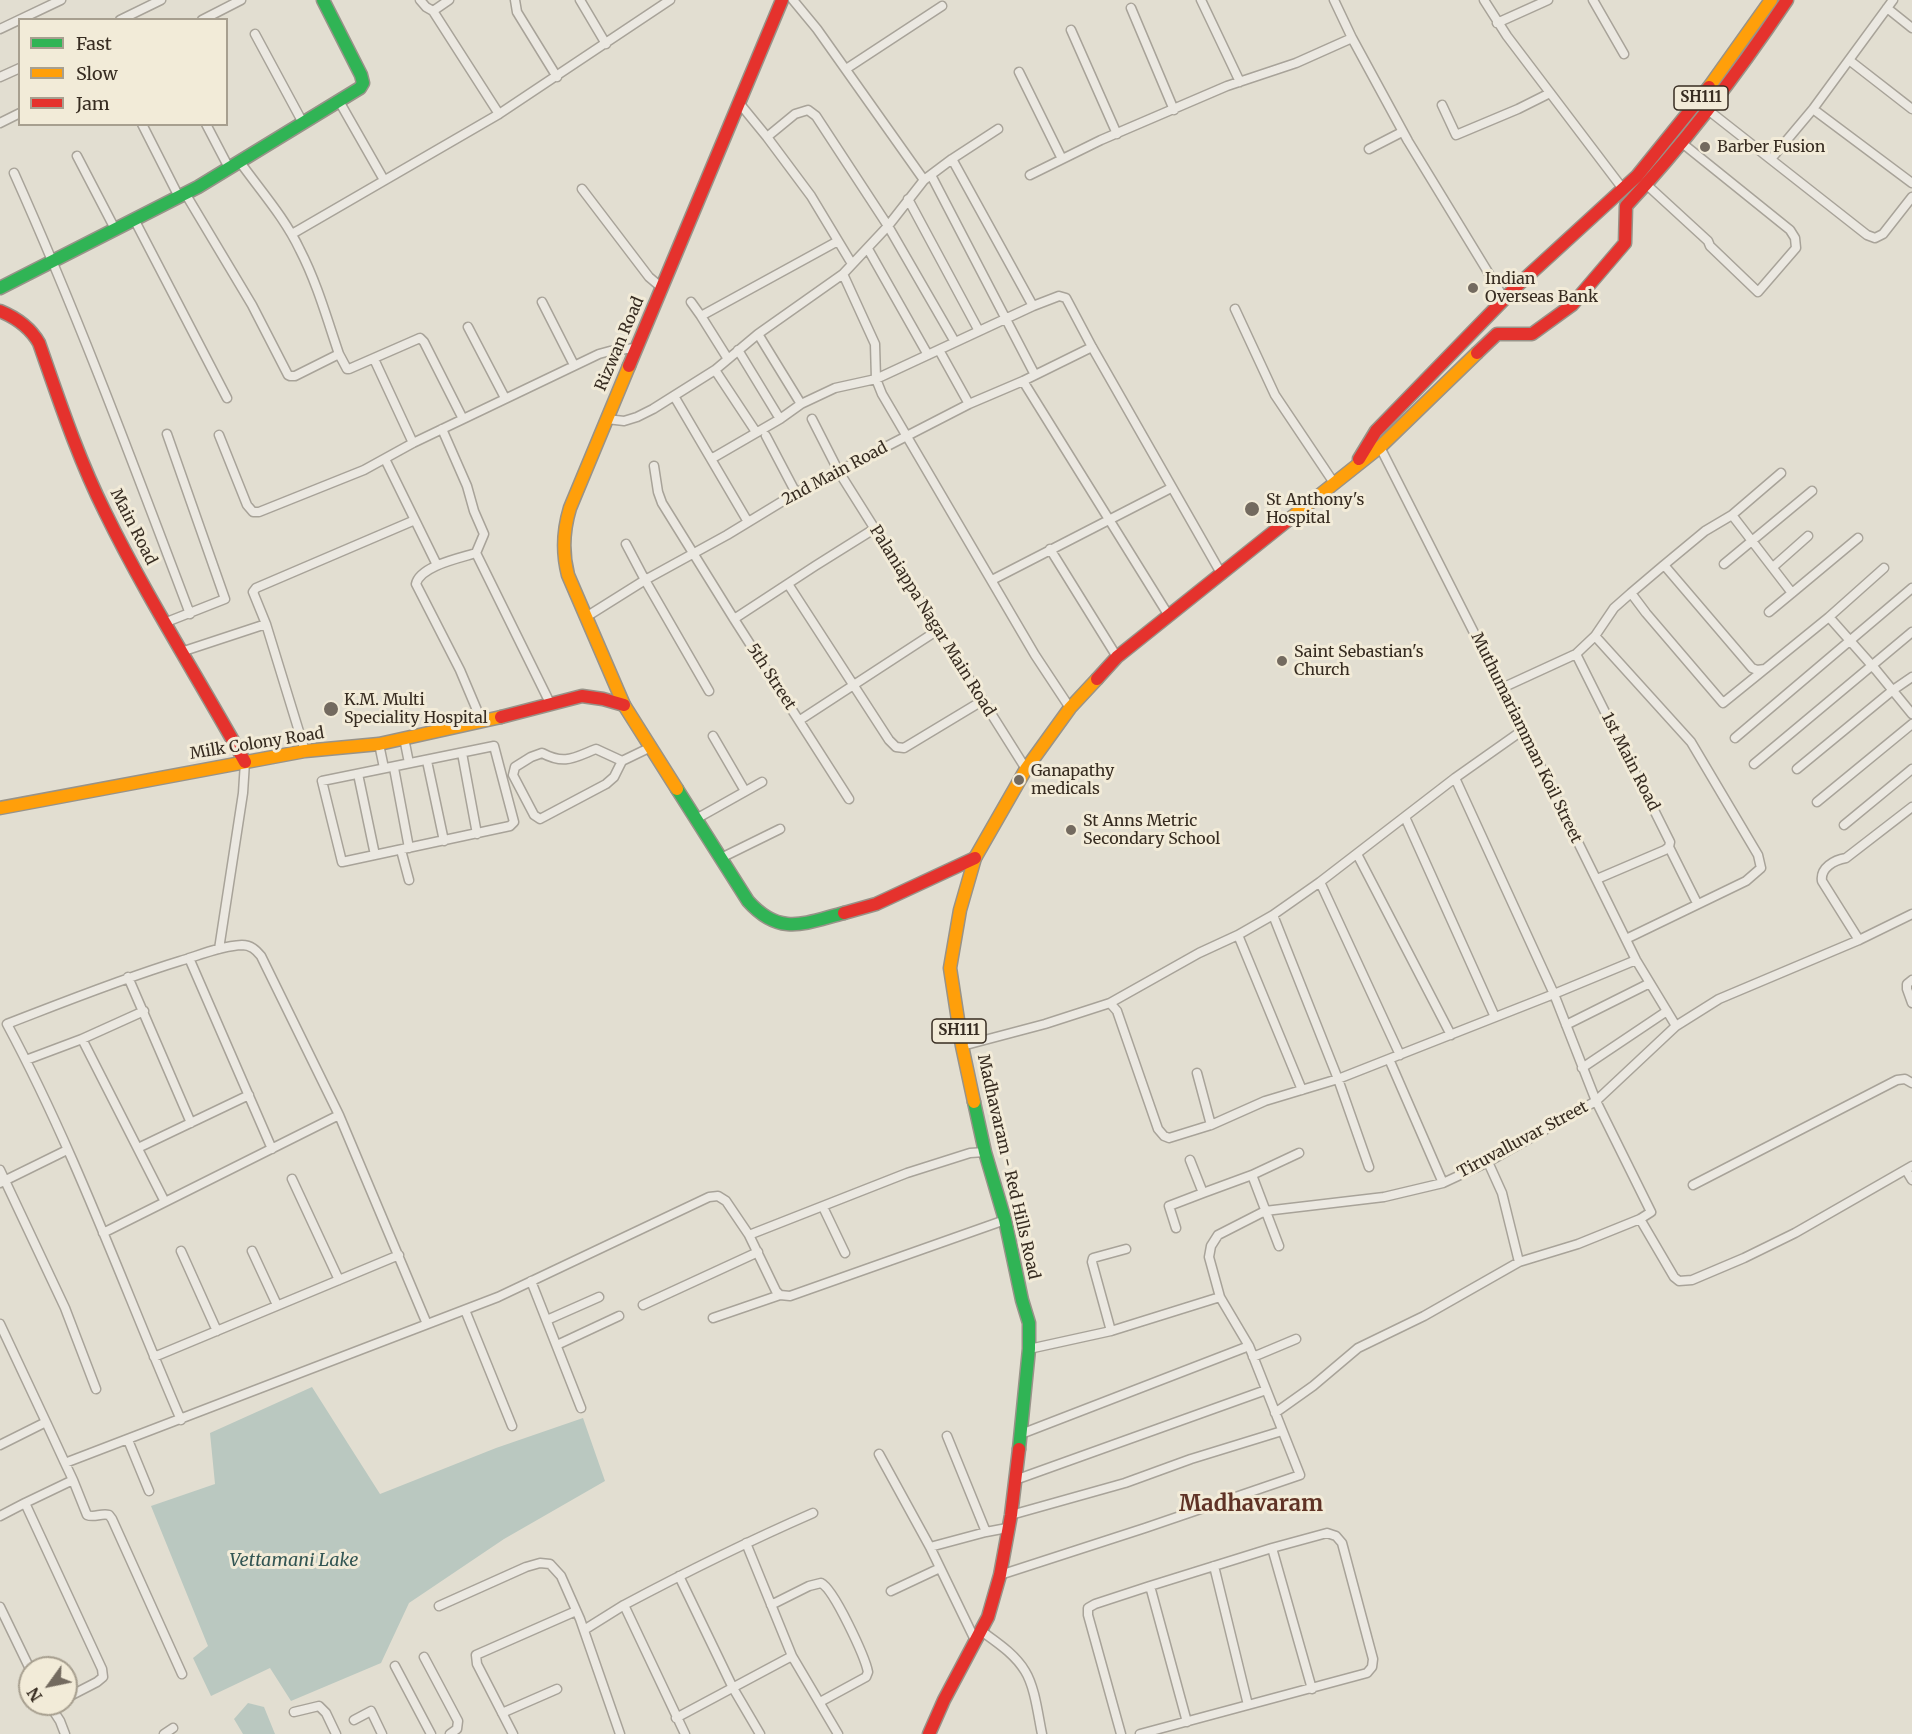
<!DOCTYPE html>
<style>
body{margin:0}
#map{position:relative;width:1912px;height:1734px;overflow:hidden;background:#e2ded1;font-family:Merriweather,serif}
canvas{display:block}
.legend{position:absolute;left:18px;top:18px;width:210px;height:108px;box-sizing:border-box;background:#f2ebd8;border:2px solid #a79f8f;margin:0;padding:8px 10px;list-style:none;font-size:18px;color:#372c21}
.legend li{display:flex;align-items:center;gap:12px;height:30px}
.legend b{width:30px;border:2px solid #a79f8f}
.north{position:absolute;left:18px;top:1656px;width:60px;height:60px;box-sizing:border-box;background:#f2ebd8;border:2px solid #a79f8f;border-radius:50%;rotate:237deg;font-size:16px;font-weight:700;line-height:24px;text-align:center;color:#372c21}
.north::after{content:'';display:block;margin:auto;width:21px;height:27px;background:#736a5f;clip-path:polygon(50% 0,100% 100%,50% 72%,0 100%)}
</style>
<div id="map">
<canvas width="1912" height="1734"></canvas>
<ul class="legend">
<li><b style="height:8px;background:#30b455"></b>Fast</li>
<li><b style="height:8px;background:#ff9f0a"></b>Slow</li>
<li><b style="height:8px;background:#e5322d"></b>Jam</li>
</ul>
<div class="north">N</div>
</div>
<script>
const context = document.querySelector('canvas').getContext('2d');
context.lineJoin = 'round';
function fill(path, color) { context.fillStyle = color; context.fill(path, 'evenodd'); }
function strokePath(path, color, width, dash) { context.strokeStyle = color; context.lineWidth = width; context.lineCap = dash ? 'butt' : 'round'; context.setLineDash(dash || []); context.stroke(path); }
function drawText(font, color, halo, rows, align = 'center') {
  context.font = font + ' Merriweather,serif'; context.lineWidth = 6; context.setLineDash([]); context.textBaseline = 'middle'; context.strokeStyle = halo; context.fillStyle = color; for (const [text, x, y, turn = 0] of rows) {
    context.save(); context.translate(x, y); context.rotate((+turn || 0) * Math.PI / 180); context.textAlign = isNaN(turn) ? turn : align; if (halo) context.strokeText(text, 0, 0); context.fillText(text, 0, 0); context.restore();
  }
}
fill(new Path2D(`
 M 312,1387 L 380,1494 L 496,1448 L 583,1418 L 605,1481 L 504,1539 L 409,1603 L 381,1663 L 291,1701 L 270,1668 L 211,1696 L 193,1658 L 208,1646 L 151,1506 L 215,1484 L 210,1433 Z
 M 248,1703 L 264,1707 L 275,1734 L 243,1734 L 234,1719 Z`), '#bac8c0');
const street = new Path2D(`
 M 420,0 L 426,7 L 433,11
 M 449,0 L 433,11 L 499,114
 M 515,0 L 517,12 L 557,77
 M 580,0 L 606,44
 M 793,0 L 817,29 L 924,180
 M 1201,0 L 1240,82
 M 1334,0 L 1352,38
 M 1484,0 L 1507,36 L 1623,189
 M 1593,0 L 1624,54
 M 1131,8 L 1174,110
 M 1887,8 L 1912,28
 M 120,20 L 161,0
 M 202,20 L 241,0
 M 1497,23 L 1548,0
 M 0,29 L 61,0
 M 1071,30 L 1117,134
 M 255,34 L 303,123
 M 1849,60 L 1912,109
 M 846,69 L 942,6
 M 1019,72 L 1062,159
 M 0,77 L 20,68
 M 339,101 L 384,180
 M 740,104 L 767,137 L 811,196 L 852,264
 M 1442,105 L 1456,135 L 1518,109 L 1550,93
 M 1813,109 L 1912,183
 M 1708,110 L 1867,235 L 1875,238 L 1883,234 L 1912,197
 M 0,123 L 20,113
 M 142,124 L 179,197
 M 206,124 L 229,168
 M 767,137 L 795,114 L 808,110 L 816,116 L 888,226 L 955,342
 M 1369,149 L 1402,132
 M 77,156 L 115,229
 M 1771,159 L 1813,109 L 1893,0
 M 14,173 C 79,318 134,466 190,614
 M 931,175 L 1035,375
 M 1030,175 L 1101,140 L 1227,86 L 1296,63 L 1352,38 L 1408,141 L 1505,300
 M 1647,185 L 1708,241 L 1710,246 L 1758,292 L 1796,248 L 1795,238 L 1790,230 L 1682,143
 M 582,189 L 649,277 L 662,288
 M 185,193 L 252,305 L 288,375 L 290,376 L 295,376 L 339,354 C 327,319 317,283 300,250 C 285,218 260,190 240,162
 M 908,199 L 979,331
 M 134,219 L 227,398
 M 292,234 L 499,114 L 670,0
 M 868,249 L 928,355
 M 843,274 L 875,344 L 876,379 L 882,394 L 1035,655 L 1070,708
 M 542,302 L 574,365
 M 691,302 L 701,316
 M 1033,306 L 1059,296 L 1066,298 L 1092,347 L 1222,575
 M 1235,309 L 1275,395 L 1334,483
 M 468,327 L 505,398
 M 738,350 L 780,419
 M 939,350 L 969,404
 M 339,354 L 347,369 L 349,369 L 420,338 L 424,342 L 463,419
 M 374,359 L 413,443
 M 728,359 L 701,316 L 838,241
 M 715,370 L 756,432
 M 1023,381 L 1169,616
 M 674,396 L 748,522
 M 801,404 L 758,334 L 843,274 L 888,226 L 924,180 L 952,159 L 998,129
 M 607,419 L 624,421 L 637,417 L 653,409 L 715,370 L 758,334
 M 812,419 L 839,472 L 1026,769
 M 442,429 L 467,486 L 474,511 L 484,534 L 476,553 L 550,703
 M 219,435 L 247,505 L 253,512 L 259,512 L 364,470 L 413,443 L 599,354 L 610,351 L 635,348
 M 766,436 L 796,493
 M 1380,447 L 1502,688 L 1636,960 L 1676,1026
 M 385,459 L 437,565
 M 711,459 L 780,419 L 801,404 L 835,388 L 876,379 L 1033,306 L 952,159
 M 654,466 L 658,492 L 662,503 L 734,619 L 849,799
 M 1781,473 L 1732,515 L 1792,593 L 1858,538
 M 1732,515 L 1705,531 L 1664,565 L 1752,668 L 1757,670 L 1765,669 L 1829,617
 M 626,544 L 645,580 L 709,691
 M 1050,549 L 1117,657
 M 476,553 C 460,558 420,566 416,584 L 460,670 L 482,722
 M 1724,564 L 1812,491
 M 1664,565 L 1631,593 L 1646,613 L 1723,703 L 1765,669
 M 1773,567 L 1808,536
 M 1884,568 L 1829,617 L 1876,670 L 1912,714
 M 992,580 L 1171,488
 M 788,584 L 889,740 L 896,747 L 904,748 L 982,701
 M 1769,612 L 1792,593
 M 586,617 L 645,580 L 727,535 L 796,493 L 969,404 L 1023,381 L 1092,347
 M 734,619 L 815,566 L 874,529
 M 164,623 L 225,599 L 167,434
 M 1595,636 L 1614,608 L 1631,593
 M 181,652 L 266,624
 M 1576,654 L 1670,842 L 1669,847 L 1697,903
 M 1502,688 L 1576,654 L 1595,636 L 1691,742 L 1758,855 L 1761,868 L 1746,881 L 1626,939
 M 800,720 L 938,630
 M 713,736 L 745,791
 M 404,738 L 409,763
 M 1735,738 L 1912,588
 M 379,744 L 384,768
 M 494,746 L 514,822 L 510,826 L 342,862 L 322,781 Z
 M 305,751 L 266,624 L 253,592 L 256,588 L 415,520
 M 462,753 L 477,834
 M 427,761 L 444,841
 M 622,761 L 596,749 C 573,758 565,765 542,753 L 531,757 L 515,767 L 513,775 L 534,815 L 540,819 L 606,784 L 614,777 L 622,761 L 651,747
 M 1754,764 L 1912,632
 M 394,768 L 409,848
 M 1797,769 L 1893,690 L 1912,677
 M 358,774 L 375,855
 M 1455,778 L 1523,730
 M 1817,802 L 1912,724
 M 1405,817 L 1495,1017
 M 696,819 L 762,782
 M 1844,825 L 1912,769
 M 401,850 L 409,880
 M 1357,854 L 1451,1035
 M 721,858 L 780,829
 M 1597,879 L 1665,850 L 1669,847
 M 1320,882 L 1400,1055
 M 1273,915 L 1238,935 L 1302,1090
 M 1859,940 L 1822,881 C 1820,868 1834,860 1846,858 L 1912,807
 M 219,949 L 243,793 L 245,762
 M 189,958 L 272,1149
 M 128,977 L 191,1123
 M 1912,980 L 1907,984 L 1907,989 L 1912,1003
 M 1110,1003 L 1199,953 L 1238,935
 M 1566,1025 L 1650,983
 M 82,1039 L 144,1011
 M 962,1046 L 1045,1024 L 1110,1003 L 1117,1011 L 1158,1129 L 1164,1136 L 1169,1138 L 1211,1125 L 1197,1073
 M 1389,1059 L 1443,1183
 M 26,1060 L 82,1039 L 165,1202
 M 1582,1068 L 1667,1011
 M 1211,1125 L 1265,1101 L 1338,1079 L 1554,994 L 1455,778 L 1320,882 L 1273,915 L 1338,1079 L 1369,1167
 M 138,1148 L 249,1095
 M 1190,1160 L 1203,1193 L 1252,1175
 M 1488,1162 L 1502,1193 L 1519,1262
 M 0,1170 L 65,1308 L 96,1389
 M 1906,1170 L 1912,1180
 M 292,1179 L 339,1280
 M 0,1183 L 67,1150
 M 1693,1185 L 1897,1080 L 1905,1079 L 1912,1083
 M 823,1207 L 845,1253
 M 1640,1219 L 1674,1277 L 1679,1281 L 1692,1280 L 1744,1258 L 1795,1233 L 1912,1166
 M 1176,1228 L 1169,1206 L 1203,1193
 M 103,1233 L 339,1115
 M 749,1235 L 776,1291 L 780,1295 L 790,1296 L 1005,1220
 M 1279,1246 L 1252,1175 L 1299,1153
 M 181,1251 L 217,1331
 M 252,1251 L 277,1305
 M 531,1281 L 581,1408
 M 643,1305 L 758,1252
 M 465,1310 L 512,1426
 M 713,1318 L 780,1295
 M 547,1320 L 599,1297
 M 0,1324 L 46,1422
 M 1111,1331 L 1220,1297
 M 557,1345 L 619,1316
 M 1029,1349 L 1111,1331 L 1092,1262 L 1093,1258 L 1126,1249
 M 154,1357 L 399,1255
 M 1253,1357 L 1296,1339
 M 1275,1413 L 1313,1386 L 1358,1348 L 1424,1316 L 1519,1262 L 1578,1244 L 1640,1219 L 1651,1212 L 1596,1101 L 1554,994 L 1636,960
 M 181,1420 C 124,1288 75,1151 7,1024 C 64,1002 121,979 180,961 C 200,955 221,946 242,945 C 251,945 256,950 261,956 L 339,1115 L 427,1324
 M 1021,1434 L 1249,1346
 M 947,1436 L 986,1532
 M 128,1440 L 149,1491
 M 0,1445 L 46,1422 L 65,1463 L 498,1297 L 709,1197 L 718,1196 L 726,1201 L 749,1235 L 907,1173 L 970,1153 L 985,1152
 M 879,1454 L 930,1547
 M 65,1463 L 73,1480 L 25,1503 L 102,1669 L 103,1677 L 97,1682 L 66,1698
 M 73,1480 L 87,1515 C 94,1518 101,1513 109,1515 L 112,1519 L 182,1674
 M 1015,1480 L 1266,1390
 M 1011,1515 L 1125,1483 L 1191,1459 L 1282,1431
 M 0,1516 L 25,1503
 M 746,1543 L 792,1656 L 838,1734
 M 1272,1548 L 1312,1689
 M 1000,1575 L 1145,1528 L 1300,1475 L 1249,1346 L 1220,1297 L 1209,1257 L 1211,1246 L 1218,1235 L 1265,1211 L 1384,1197 L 1443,1183 L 1488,1162 L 1596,1101 L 1676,1026 L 1719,999 L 1859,940 L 1912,914
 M 679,1576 L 733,1688 L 760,1734
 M 891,1591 L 940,1568
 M 624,1605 C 686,1572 749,1541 813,1513
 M 771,1605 L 809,1586 L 821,1583 C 834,1589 865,1657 868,1672 L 866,1677 L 820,1702
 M 439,1606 L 526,1567 L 540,1563 L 550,1564 L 561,1576 L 580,1619 L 620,1734
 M 0,1607 L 30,1669
 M 584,1630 L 624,1605 L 685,1734
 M 980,1630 C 996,1642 1014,1653 1025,1671 C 1035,1687 1038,1715 1042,1734
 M 975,1640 L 930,1547 L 986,1532 L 1007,1528
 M 424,1657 L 458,1721 L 457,1729 L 450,1734
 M 395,1666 L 431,1734
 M 49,1704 L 60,1721 L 65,1734
 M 294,1712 L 319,1706 L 326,1713 L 336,1734
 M 502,1713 L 557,1689
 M 676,1718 L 792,1656
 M 354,1720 L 371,1711 L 382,1734
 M 1187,1722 L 1150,1586 L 1272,1548 L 1327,1533 L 1336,1536 L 1342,1543 L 1373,1659 L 1372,1667 L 1367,1673 L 1248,1705
 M 164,1734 L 173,1728
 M 513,1734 L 477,1664 L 476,1655 L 576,1611
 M 1121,1734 L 1088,1615 L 1088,1608 L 1095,1604 L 1150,1586
 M 1140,1734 L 1248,1705 L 1214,1566`);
const fast = new Path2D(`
 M 0,288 L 198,187 L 360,88 L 363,83 L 361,75 L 323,0
 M 677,789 L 748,901 C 780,937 805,923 844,913
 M 974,1102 L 985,1152 L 1005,1220 L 1022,1300 L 1029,1323 L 1029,1349 L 1019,1449`);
const slow = new Path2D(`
 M 1709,87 L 1771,0
 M 629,366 L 570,508 C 563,531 562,552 568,575 L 624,705 L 677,789
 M 1287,521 L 1380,447 L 1477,353
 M 0,808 L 305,751 L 379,744 L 501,717
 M 974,1102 L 962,1046 L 950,968 L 960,910 L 975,858 L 1026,769 L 1070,708 L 1097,679`);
const jam = new Path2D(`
 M 0,311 C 17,318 30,327 39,343 C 59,400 78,458 105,512 C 147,598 199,679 245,762
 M 1477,353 L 1497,334 L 1532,334 L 1572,305 L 1625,243 L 1626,206 C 1686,142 1738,73 1787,0
 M 629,366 L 782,0
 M 1359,459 L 1376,431 L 1519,284 L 1637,176 L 1709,87
 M 1097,679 L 1117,657 L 1287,521
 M 501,717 L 582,696 L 603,699 L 624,705
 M 844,913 L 876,904 L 975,858
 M 929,1734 L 944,1700 L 988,1617 L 1000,1575 L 1011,1515 L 1019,1449`);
strokePath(street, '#a8a399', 11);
strokePath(fast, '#989389', 15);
strokePath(slow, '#989389', 15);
strokePath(jam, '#989389', 15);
strokePath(street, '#ebe8e1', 8);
strokePath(fast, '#30b455', 12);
strokePath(slow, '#ff9f0a', 12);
strokePath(jam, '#e5322d', 12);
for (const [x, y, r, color] of [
 [1705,147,6,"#736a5f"],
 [1473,288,6,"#736a5f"],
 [1252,509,8,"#736a5f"],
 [1282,661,6,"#736a5f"],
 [331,709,8,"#736a5f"],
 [1019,780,6,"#736a5f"],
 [1071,830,6,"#736a5f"]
]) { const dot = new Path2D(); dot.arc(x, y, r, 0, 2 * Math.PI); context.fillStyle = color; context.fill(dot); strokePath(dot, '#f2ebd8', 2); }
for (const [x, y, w] of [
 [1701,98,54],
 [959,1031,54]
]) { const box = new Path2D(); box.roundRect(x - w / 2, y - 12, w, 24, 4.5); context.fillStyle = '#f2ebd8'; context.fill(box); strokePath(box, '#372c21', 1.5); }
drawText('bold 15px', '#372c21', null, [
 ["SH111",1701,98],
 ["SH111",959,1031]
]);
drawText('16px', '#372c21', '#f2ebd8', [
 ["Barber Fusion",1717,147],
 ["Indian",1485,279],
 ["Overseas Bank",1485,297],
 ["St Anthony's",1266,500],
 ["Hospital",1266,518],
 ["Saint Sebastian's",1294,652],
 ["Church",1294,670],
 ["K.M. Multi",344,700],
 ["Speciality Hospital",344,718],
 ["Ganapathy",1031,771],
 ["medicals",1031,789],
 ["St Anns Metric",1083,821],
 ["Secondary School",1083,839]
], 'left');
drawText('16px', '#372c21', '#f2ebd8', [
 ["Rizwan Road",620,344,-67],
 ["2nd Main Road",835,474,-28],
 ["Main Road",133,527,63],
 ["Palaniappa Nagar Main Road",932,621,58],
 ["5th Street",771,677,57],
 ["Muthumariamman Koil Street",1526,738,64],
 ["Milk Colony Road",257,744,-9],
 ["1st Main Road",1630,762,63],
 ["Tiruvalluvar Street",1523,1140,-28],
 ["Madhavaram - Red Hills Road",1008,1167,77]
]);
drawText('italic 18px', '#325553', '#f2ebd8', [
 ["Vettamani Lake",294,1561]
]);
drawText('bold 22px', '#5f3225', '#f2ebd8', [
 ["Madhavaram",1251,1505]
]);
</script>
